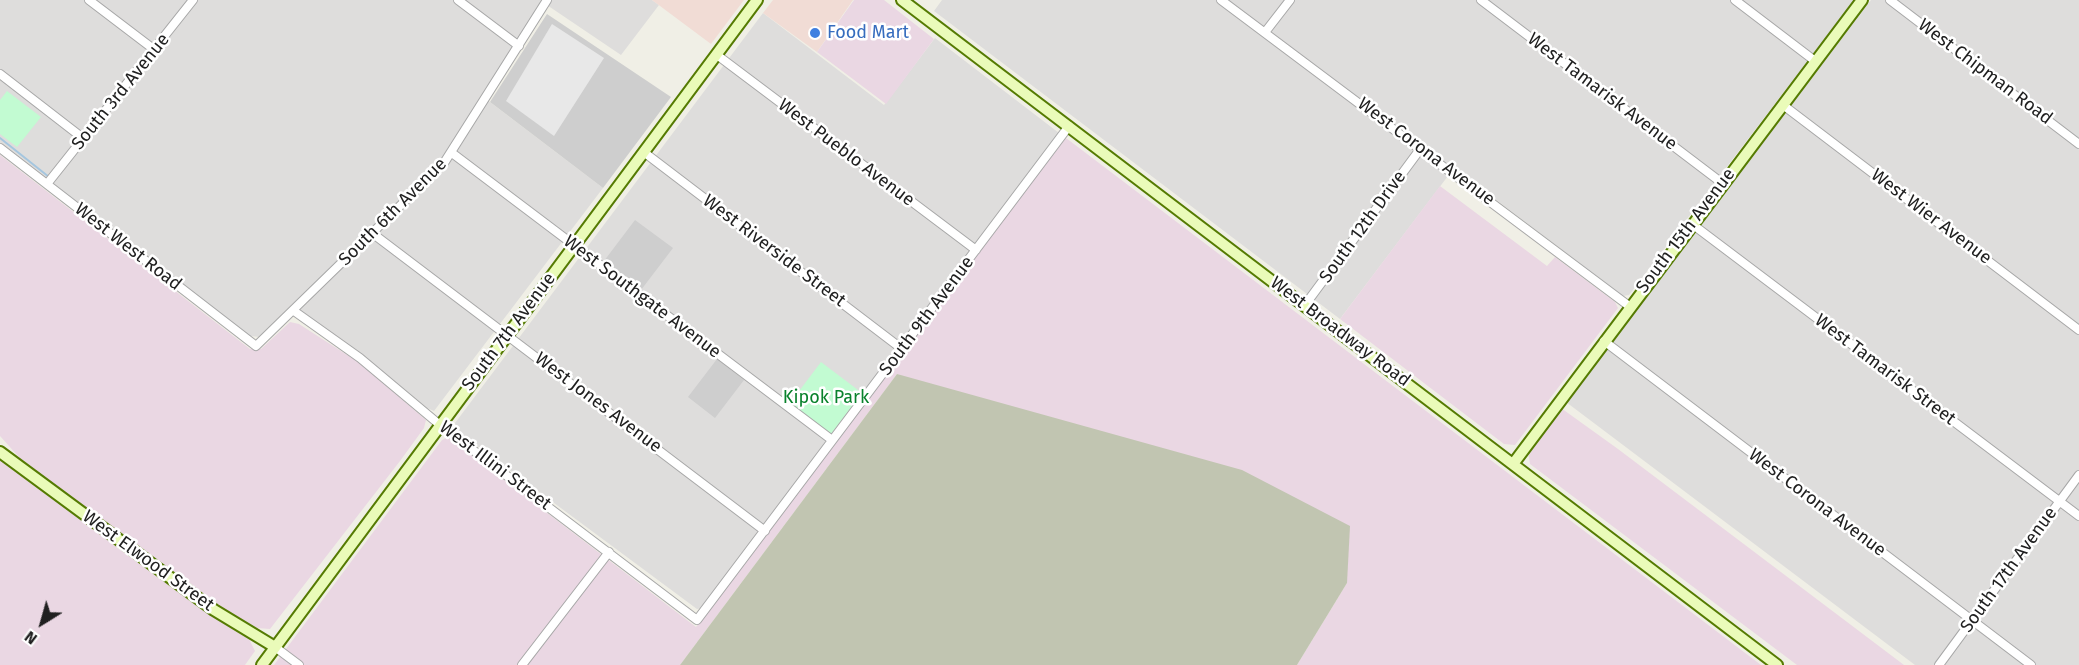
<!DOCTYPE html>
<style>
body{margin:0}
#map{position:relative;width:2079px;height:665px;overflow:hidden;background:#f0efe6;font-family:"Fira Sans",sans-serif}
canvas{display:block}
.north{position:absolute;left:12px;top:593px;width:60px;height:60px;-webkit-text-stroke:4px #fff;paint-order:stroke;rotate:217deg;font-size:16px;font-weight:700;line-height:24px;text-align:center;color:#202020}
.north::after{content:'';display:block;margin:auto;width:21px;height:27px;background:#202020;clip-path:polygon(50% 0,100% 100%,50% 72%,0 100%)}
</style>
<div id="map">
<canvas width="2079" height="665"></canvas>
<div class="north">N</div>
</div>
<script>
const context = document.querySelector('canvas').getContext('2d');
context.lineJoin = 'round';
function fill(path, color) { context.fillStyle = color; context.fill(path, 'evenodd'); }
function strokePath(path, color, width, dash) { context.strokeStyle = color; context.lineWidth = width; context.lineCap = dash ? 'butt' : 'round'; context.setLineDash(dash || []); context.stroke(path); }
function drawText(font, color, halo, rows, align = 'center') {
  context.font = font + ' "Fira Sans",sans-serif'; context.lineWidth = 5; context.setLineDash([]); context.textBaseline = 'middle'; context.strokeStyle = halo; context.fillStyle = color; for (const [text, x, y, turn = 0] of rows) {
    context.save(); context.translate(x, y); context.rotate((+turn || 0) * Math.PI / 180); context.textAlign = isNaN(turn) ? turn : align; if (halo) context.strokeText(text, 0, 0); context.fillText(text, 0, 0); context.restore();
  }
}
fill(new Path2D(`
 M 0,0 L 652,0 L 659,5 L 621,55 L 541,1 L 482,96 L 603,188 L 434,411 L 427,408 L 376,366 L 292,305 L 260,337 L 250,336 L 0,143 Z
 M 942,0 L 1854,0 L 1629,295 L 1623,296 L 1454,168 L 1340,319 L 934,11 Z
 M 1871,0 L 2079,0 L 2079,665 L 1915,665 L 1566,402 Z
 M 763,13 L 884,105 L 935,38 L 1059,133 L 703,608 L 697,609 L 457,431 L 455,423 Z`), '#dedddc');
fill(new Path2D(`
 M 652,0 L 744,0 L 711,44 Z
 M 773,0 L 853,0 L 817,52 L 763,13 Z`), '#f1dcd5');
fill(new Path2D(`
 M 854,0 L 884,0 L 934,39 L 886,104 L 817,52 Z
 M 1066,138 L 1761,665 L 1297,665 L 1347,583 L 897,374 L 680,665 L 274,665 L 442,440 L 448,437 L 696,627 L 943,297 Z
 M 0,155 L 250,349 L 261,349 L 290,322 L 299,324 L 358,362 L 426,420 L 424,428 L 400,461 L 270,629 L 257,628 L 219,607 L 27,466 L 0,436 Z
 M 1440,186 L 1547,266 L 1555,257 L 1615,302 L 1618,308 L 1515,445 L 1504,444 L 1340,319 Z
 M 1561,408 L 1618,449 L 1904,665 L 1797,665 L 1530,464 L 1528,452 Z
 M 0,455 L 248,637 L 255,651 L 245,665 L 0,665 Z`), '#ead7e3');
fill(new Path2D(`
 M 547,14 L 671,97 L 603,188 L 490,102 Z
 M 635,220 L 673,248 L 641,290 L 604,261 Z
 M 717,359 L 744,380 L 715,418 L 688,397 Z`), '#cecece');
fill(new Path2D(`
 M 897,374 L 1242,470 L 1350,526 L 1347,583 L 1297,665 L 680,665 Z`), '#c1c5b1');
fill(new Path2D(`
 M 7,91 L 41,117 L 17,147 L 0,134 L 0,100 Z
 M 821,362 L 862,393 L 831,434 L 790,403 Z`), '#c2fbd2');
fill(new Path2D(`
 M 552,24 L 604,58 L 554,136 L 506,101 Z`), '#e8e8e8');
strokePath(new Path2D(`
 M 0,138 L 49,177`), '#a5c6df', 2);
const street = new Path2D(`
 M 89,0 L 156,51
 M 458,0 L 519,46
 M 1221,0 L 1629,306
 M 1481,0 L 1722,183
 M 1735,0 L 1815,61
 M 1890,0 L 2079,144
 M 1266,31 L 1290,0
 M 717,55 L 976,250
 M 0,74 L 84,139
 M 1783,105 L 2079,330
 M 0,148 L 256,346 L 444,163 L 547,0
 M 452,153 L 832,440
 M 645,153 L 902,349
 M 47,184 L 193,0
 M 1692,224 L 2079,516
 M 372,233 L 765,531
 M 1305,305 L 1421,148
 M 294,311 L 360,358 L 440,425 L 697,620 L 1069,126
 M 1604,341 L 2031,665
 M 275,647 L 299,665
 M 522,665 L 609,552
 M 1939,665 L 2079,475`);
const secondary = new Path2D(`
 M 902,0 L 1777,665
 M 0,452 L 214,610 L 275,647
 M 1513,464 L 1862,0
 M 262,665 L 757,0`);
strokePath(street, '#a7a7a7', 10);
strokePath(secondary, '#557b02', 14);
strokePath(street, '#fff', 8);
strokePath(secondary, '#eafbb9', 10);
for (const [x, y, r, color] of [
 [815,33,6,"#3f7fe0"]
]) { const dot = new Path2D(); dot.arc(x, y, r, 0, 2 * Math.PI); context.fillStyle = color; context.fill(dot); strokePath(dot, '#fff', 2); }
drawText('18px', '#366cbe', '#fff', [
 ["Food Mart",827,33]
], 'left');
drawText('18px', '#202020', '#fff', [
 ["West Chipman Road",1985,72,37],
 ["South 3rd Avenue",121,92,-51],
 ["West Tamarisk Avenue",1602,92,37],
 ["West Corona Avenue",1426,152,37],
 ["West Pueblo Avenue",846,153,37],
 ["South 6th Avenue",393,212,-45],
 ["West Wier Avenue",1931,217,37],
 ["South 12th Drive",1363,227,-54],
 ["South 15th Avenue",1686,231,-53],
 ["West West Road",128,247,38],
 ["West Riverside Street",774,251,37],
 ["West Southgate Avenue",642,297,37],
 ["South 9th Avenue",927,316,-53],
 ["South 7th Avenue",509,332,-53],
 ["West Broadway Road",1340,332,37],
 ["West Tamarisk Street",1885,370,37],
 ["West Jones Avenue",598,403,37],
 ["West Illini Street",495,466,37],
 ["West Corona Avenue",1817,503,37],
 ["West Elwood Street",148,561,36],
 ["South 17th Avenue",2009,570,-54]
]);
drawText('18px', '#09822c', '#fff', [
 ["Kipok Park",826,398]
]);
</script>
